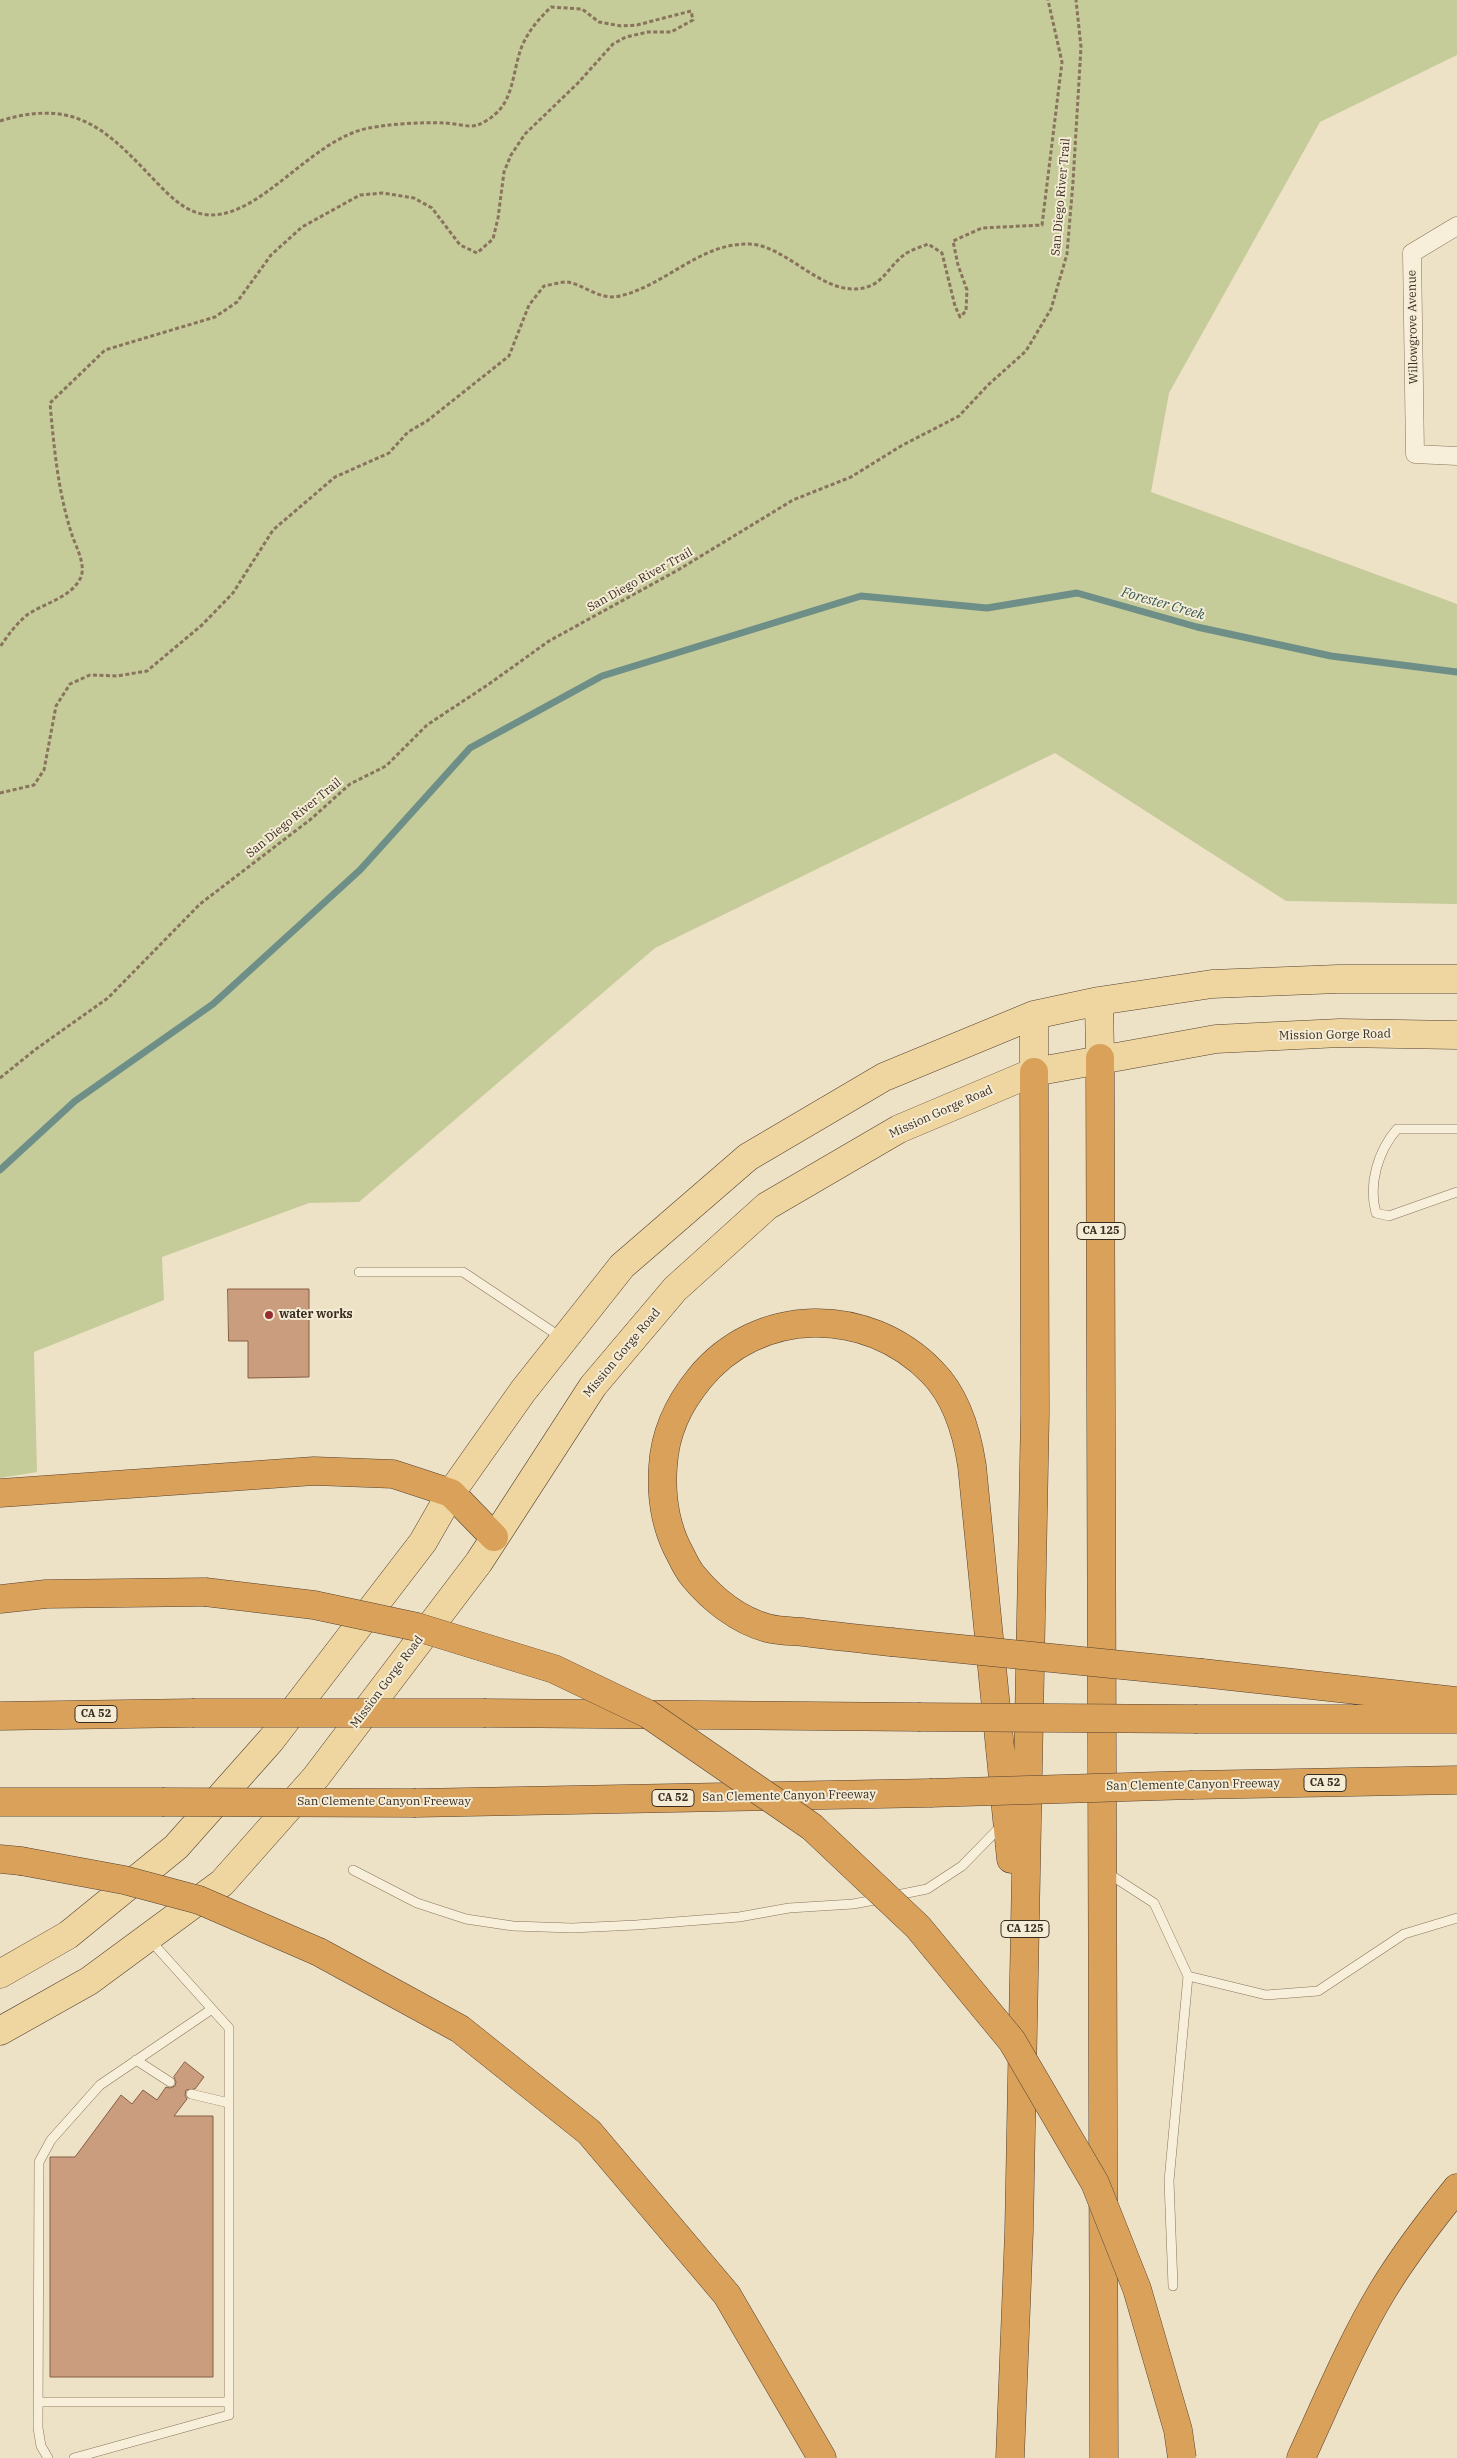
<!DOCTYPE html>
<style>
body{margin:0}
canvas{display:block;background:#ede1c6}
</style>
<canvas width="1457" height="2458"></canvas>
<script>
const context = document.querySelector('canvas').getContext('2d');
context.lineJoin = 'round';
function fill(path, color) { context.fillStyle = color; context.fill(path, 'evenodd'); }
function strokePath(path, color, width, dash) { context.strokeStyle = color; context.lineWidth = width; context.lineCap = dash ? 'butt' : 'round'; context.setLineDash(dash || []); context.stroke(path); }
function drawText(font, color, halo, rows, align = 'center') {
  context.font = font + ' "IBM Plex Serif",serif'; context.lineWidth = 4; context.setLineDash([]); context.textBaseline = 'middle'; context.strokeStyle = halo; context.fillStyle = color; for (const [text, x, y, turn = 0] of rows) {
    context.save(); context.translate(x, y); context.rotate((+turn || 0) * Math.PI / 180); context.textAlign = isNaN(turn) ? turn : align; if (halo) context.strokeText(text, 0, 0); context.fillText(text, 0, 0); context.restore();
  }
}
fill(new Path2D(`
 M 0,0 L 1457,0 L 1457,55 L 1320,122 L 1169,393 L 1151,492 L 1457,604 L 1457,904 L 1286,901 L 1055,753 L 655,948 L 359,1202 L 309,1203 L 162,1257 L 164,1300 L 34,1352 L 37,1472 L 0,1478 Z`), '#c6cb9a');
strokePath(new Path2D(`
 M 0,1170 L 75,1101 L 213,1004 L 360,870 L 470,748 L 602,676 L 861,596 L 987,608 L 1077,593 L 1197,627 L 1331,656 L 1457,672`), '#6e8f87', 7);
const building = new Path2D(`
 M 228,1289 L 309,1289 L 309,1377 L 248,1378 L 248,1341 L 229,1341 Z
 M 185,2062 L 204,2077 L 195,2089 L 186,2090 L 185,2095 L 187,2099 L 174,2116 L 213,2116 L 213,2377 L 50,2377 L 50,2157 L 75,2157 L 121,2095 L 132,2104 L 143,2090 L 157,2100 L 166,2087 L 170,2088 L 175,2086 L 176,2082 L 174,2077 Z`);
fill(building, '#ca9d7e');
strokePath(building, '#875e43', 1);
const lane = new Path2D(`
 M 1457,1129 L 1397,1129 C 1378,1151 1368,1184 1376,1213 L 1389,1216 L 1457,1192
 M 359,1272 L 463,1272 L 562,1338
 M 353,1870 L 417,1903 L 466,1919 L 513,1926 L 572,1928 L 636,1925 L 739,1917 L 789,1908 L 853,1904 L 880,1899
 M 1106,1872 L 1154,1903 L 1188,1976 L 1169,2181 L 1173,2286
 M 892,1896 L 927,1889 L 962,1866 L 1002,1825
 M 1188,1976 L 1266,1995 L 1318,1991 L 1404,1934 L 1457,1918
 M 136,2060 L 170,2082
 M 191,2094 L 229,2103
 M 38,2402 L 229,2402
 M 48,2458 L 41,2446 L 38,2428 L 39,2162 L 51,2140 L 100,2085 L 212,2009
 M 74,2458 L 229,2415 L 229,2028 L 150,1940`);
const street = new Path2D(`
 M 1457,226 L 1412,253 L 1415,454 L 1457,456`);
const primary = new Path2D(`
 M 1099,1001 L 1100,1058
 M 1034,1015 L 1034,1072
 M 0,1974 L 68,1935 L 176,1847 L 271,1740 L 423,1542 L 451,1493 L 523,1391 L 622,1266 L 748,1157 L 884,1077 L 1034,1015 L 1099,1001 L 1212,984 L 1338,979 L 1457,979
 M 0,2031 L 89,1981 L 222,1883 L 316,1777 L 479,1562 L 593,1386 L 675,1289 L 767,1206 L 899,1129 L 1034,1072 L 1216,1039 L 1340,1033 L 1457,1035`);
const highway = new Path2D(`
 M 1100,1058 L 1104,2458
 M 0,1493 L 314,1471 L 393,1474 L 451,1493 L 494,1537
 M 0,1599 L 46,1594 L 205,1592
 M 891,1642 C 862,1639 832,1636 803,1632 C 791,1631 778,1631 767,1628 C 738,1620 712,1599 693,1576 C 686,1568 682,1557 677,1548 C 665,1523 661,1493 663,1466 C 665,1432 678,1405 699,1379 C 758,1306 867,1305 932,1372 C 957,1397 967,1433 972,1466 L 1011,1859
 M 1202,1673 L 1457,1701
 M 486,1713 L 918,1717
 M 0,1716 L 192,1713
 M 1197,1719 L 1457,1719
 M 1193,1785 L 1457,1780
 M 0,1802 L 162,1802
 M 416,1803 L 930,1793
 M 0,1859 L 21,1861
 M 319,1952 L 460,2029 L 589,2132 L 727,2295 L 822,2458
 M 1010,2458 L 1019,2231 L 1035,1413 L 1034,1072
 M 1301,2458 C 1327,2402 1351,2343 1383,2290 C 1405,2254 1431,2220 1457,2188`);
strokePath(lane, '#88745c', 10);
strokePath(street, '#88745c', 19);
strokePath(primary, '#564230', 29);
strokePath(highway, '#564230', 29);
strokePath(new Path2D(`
 M 0,121 C 80,96 110,134 161,187 C 174,200 189,214 209,215 C 262,217 311,139 369,128 C 390,124 422,122 444,123 C 454,123 469,128 478,125 C 483,123 490,119 494,115 C 514,100 513,68 522,46 C 529,30 538,20 551,7 L 582,9 L 599,22 L 621,26 L 637,25 L 691,11 L 693,20 L 671,32 L 648,32 L 626,37 L 613,44 L 578,83 L 525,134 L 511,155 L 504,172 L 498,218 L 493,239 L 477,253 L 460,245 L 432,208 L 414,198 L 383,193 L 360,195 L 302,227 L 271,255 L 237,302 L 215,317 L 105,350 L 50,403 C 54,448 58,492 72,535 C 76,547 87,566 80,579 C 70,598 44,603 27,615 C 16,624 8,635 0,647
 M 0,793 L 34,785 L 44,770 L 56,706 L 70,684 L 90,675 L 117,676 L 147,671 L 202,625 L 233,593 L 273,530 L 335,477 L 389,453 L 408,432 L 427,421 L 509,356 L 529,305 L 544,286 C 551,285 559,282 566,282 C 583,283 598,301 620,296 C 666,285 700,243 749,244 C 788,245 825,300 867,287 C 883,283 891,264 904,255 C 910,250 921,247 928,244 L 942,253 L 955,306 L 960,317 L 966,311 L 967,290 L 958,265 L 953,241 L 982,228 L 1042,225 L 1062,62 L 1048,0
 M 0,1078 L 36,1049 L 108,998 L 200,904 L 311,819 L 350,784 L 386,766 L 427,725 L 489,684 L 549,641 L 678,570 L 793,500 L 851,477 L 901,446 L 959,416 L 988,385 L 1026,351 L 1051,309 L 1067,254 L 1073,182 L 1081,47 L 1076,0`), '#88745c', 3, [4, 2.5]);
strokePath(lane, '#f8efda', 9);
strokePath(street, '#f8efda', 18);
strokePath(primary, '#efd6a0', 28);
strokePath(highway, '#d9a15a', 28);
const highwayBridge = new Path2D(`
 M 205,1592 L 314,1605 L 417,1627 L 554,1669 L 648,1714 L 812,1827 L 918,1927 L 1012,2041 L 1095,2183 L 1137,2289 L 1178,2430 L 1182,2458
 M 891,1642 L 1202,1673
 M 192,1713 L 486,1713
 M 918,1717 L 1197,1719
 M 930,1793 L 1193,1785
 M 162,1802 L 416,1803
 M 21,1861 L 124,1880 L 199,1900 L 319,1952`);
strokePath(highwayBridge, '#564230', 29, []);
strokePath(highwayBridge, '#d9a15a', 28);
for (const [x, y, r, color] of [
 [269,1315,5,"#952e2f"]
]) { const dot = new Path2D(); dot.arc(x, y, r, 0, 2 * Math.PI); context.fillStyle = color; context.fill(dot); strokePath(dot, '#f5ecd6', 2); }
for (const [x, y, w] of [
 [1101,1231,48],
 [96,1714,42],
 [1325,1783,42],
 [673,1798,42],
 [1025,1929,48]
]) { const box = new Path2D(); box.roundRect(x - w / 2, y - 8.5, w, 17, 4); context.fillStyle = '#f5ecd6'; context.fill(box); strokePath(box, '#392c20', 1); }
drawText('bold 11px', '#392c20', null, [
 ["CA 125",1101,1231],
 ["CA 52",96,1714],
 ["CA 52",1325,1783],
 ["CA 52",673,1798],
 ["CA 125",1025,1929]
]);
drawText('12px', '#392c20', '#f5ecd6', [
 ["San Diego River Trail",1061,197,-85],
 ["Willowgrove Avenue",1413,327,-91],
 ["San Diego River Trail",640,580,-29],
 ["San Diego River Trail",294,818,-39],
 ["Mission Gorge Road",1335,1035,-1],
 ["Mission Gorge Road",941,1112,-24],
 ["Mission Gorge Road",622,1353,-50],
 ["Mission Gorge Road",387,1682,-53],
 ["San Clemente Canyon Freeway",1193,1785,-1],
 ["San Clemente Canyon Freeway",789,1796,-1],
 ["San Clemente Canyon Freeway",384,1802]
]);
drawText('bold 12px', '#392c20', '#f5ecd6', [
 ["water works",279,1315]
], 'left');
drawText('italic 14px', '#305855', '#f5ecd6', [
 ["Forester Creek",1163,604,16]
]);
</script>
